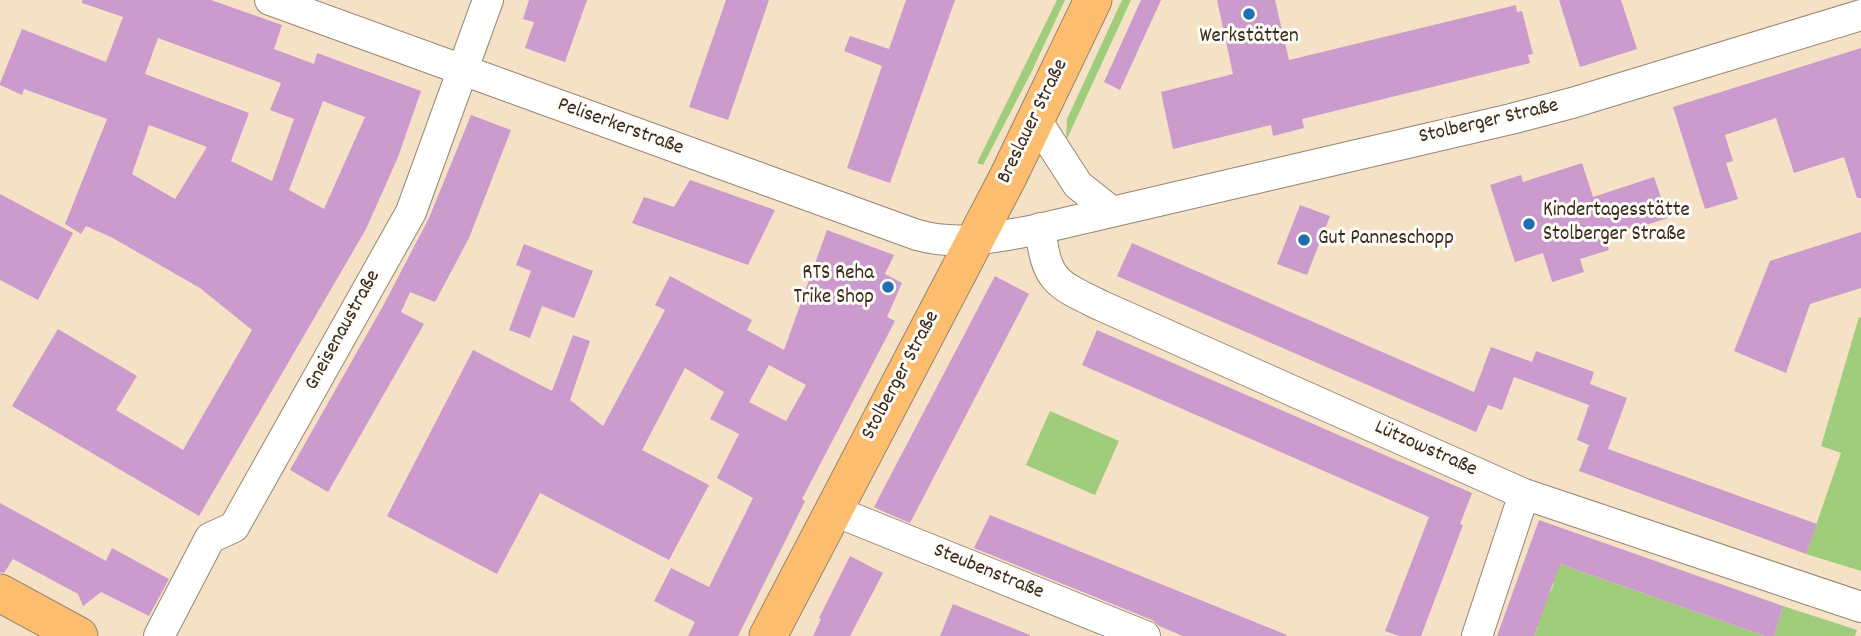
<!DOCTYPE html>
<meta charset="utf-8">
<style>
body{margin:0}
canvas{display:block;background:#f5e1c6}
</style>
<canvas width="1861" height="636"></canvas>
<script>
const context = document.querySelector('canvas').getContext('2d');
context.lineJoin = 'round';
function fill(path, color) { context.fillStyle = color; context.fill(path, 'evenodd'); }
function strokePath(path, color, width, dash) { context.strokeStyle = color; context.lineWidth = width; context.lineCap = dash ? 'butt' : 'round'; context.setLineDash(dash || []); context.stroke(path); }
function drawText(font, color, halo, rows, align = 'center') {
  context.font = font + ' Dekko,sans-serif'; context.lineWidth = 6; context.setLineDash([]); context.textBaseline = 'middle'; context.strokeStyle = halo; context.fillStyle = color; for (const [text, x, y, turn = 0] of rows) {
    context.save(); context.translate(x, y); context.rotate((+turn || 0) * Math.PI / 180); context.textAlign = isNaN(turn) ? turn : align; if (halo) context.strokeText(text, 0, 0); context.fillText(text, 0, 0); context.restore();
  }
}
fill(new Path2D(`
 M 1057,0 L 1065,0 L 1031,73 L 983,165 L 977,163 Z
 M 1122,0 L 1131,0 L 1066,141 L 1067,119 Z
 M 1859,317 L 1861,318 L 1861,571 L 1806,554 L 1841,453 L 1821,446 Z
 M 1050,411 L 1119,441 L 1095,495 L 1026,465 Z
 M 1557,563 L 1765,636 L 1534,636 L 1538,626 L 1534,625 L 1546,592 L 1550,593 L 1554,583 L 1550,582 Z
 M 1783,606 L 1857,630 L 1855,636 L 1774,636 Z`), '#a0cd7b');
fill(new Path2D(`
 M 82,0 L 211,0 L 282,25 L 274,49 L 314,64 L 317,53 L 421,91 L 398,157 L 366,229 L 199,516 L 12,406 L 58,329 L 137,376 L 116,410 L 183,450 L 252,330 L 200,288 L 111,237 L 86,226 L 81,234 L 65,224 L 107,119 L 24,89 L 22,95 L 0,85 L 0,83 L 22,29 L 106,62 L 123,17 L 82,3 ZM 158,38 L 281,83 L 270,110 L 294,119 L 272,181 L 231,161 L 249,113 L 145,74 ZM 323,101 L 365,117 L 324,209 L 289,190 ZM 149,125 L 207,147 L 175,199 L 132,174 Z
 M 529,0 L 587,0 L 565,62 L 525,48 L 534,22 L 523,19 Z
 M 726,0 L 769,0 L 728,120 L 689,107 Z
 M 906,0 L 955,0 L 890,183 L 847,168 L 882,66 L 844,51 L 850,36 L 889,49 Z
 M 1141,0 L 1161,0 L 1120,90 L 1104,82 Z
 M 1217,0 L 1275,0 L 1289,60 L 1516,5 L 1517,12 L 1522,11 L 1533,54 L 1528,55 L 1530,63 L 1302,119 L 1304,128 L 1273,136 L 1271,125 L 1173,149 L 1161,92 L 1233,74 Z
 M 1559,0 L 1621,0 L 1637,49 L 1580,67 Z
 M 1861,48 L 1861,198 L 1857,198 L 1844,157 L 1794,173 L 1776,118 L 1725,135 L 1733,161 L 1726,163 L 1738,199 L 1705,209 L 1673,107 Z
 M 471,115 L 511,130 L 469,238 L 435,302 L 410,292 L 401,312 L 424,324 L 328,492 L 290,470 L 383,306 L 429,218 Z
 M 1582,163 L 1593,197 L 1654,177 L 1668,218 L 1605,238 L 1609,250 L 1580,259 L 1584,272 L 1552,282 L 1543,253 L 1515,262 L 1490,185 L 1521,175 L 1523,182 Z
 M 690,180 L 775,210 L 748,265 L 632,223 L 644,197 L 674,207 Z
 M 0,194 L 73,233 L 38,300 L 0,280 Z
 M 1300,205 L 1330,216 L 1307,275 L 1277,264 Z
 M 827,230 L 894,255 L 885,274 L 902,283 L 887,317 L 895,321 L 802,499 L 805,501 L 738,636 L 688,636 L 695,622 L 654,601 L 671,568 L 709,587 L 753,498 L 717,478 L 739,434 L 710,419 L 724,392 L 685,368 L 642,450 L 709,485 L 669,560 L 540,493 L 497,574 L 387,516 L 473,350 L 552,391 L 573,335 L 590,341 L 570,400 L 603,426 L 665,310 L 655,305 L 670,276 L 752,320 L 747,330 L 784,350 ZM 769,365 L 806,385 L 786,421 L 749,402 Z
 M 1861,232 L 1861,288 L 1810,304 L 1786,373 L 1734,351 L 1770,261 Z
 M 1132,243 L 1474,392 L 1491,347 L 1532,362 L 1536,351 L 1594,372 L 1590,384 L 1627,398 L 1608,449 L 1817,524 L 1806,554 L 1579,471 L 1589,445 L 1577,440 L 1589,405 L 1514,377 L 1502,410 L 1488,405 L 1476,432 L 1117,276 Z
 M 524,244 L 593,271 L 574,318 L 542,306 L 530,338 L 509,330 L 531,271 L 516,265 Z
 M 995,276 L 1029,294 L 910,523 L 882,511 L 874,507 Z
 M 1097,330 L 1472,493 L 1460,524 L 1463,525 L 1421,636 L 1399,636 L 1385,631 L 1429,517 L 1082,365 Z
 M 0,503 L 106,561 L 112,548 L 169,579 L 149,616 L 101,592 L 83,606 L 78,594 L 13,559 L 4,573 L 0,572 Z
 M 990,515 L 1287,635 L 1286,636 L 1183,636 L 1159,626 L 1152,620 L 974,548 Z
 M 1539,520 L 1783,606 L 1774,636 L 1765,636 L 1560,564 L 1534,636 L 1497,636 Z
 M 850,556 L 883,573 L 850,636 L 813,636 L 821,619 L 819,618 Z
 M 953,604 L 1030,635 L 1030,636 L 940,636 Z`), '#cb9bcd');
const minor = new Path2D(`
 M 270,0 L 917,235 C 958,246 989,238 1030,231 L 1511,119 L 1572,103 L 1861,15
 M 1036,120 L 1078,185 L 1111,211
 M 1040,228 C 1047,281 1054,283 1102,306 L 1524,494 L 1861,607
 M 832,510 L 1145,636
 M 159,636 L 210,538 L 234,527 L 411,212 L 488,0
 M 1477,636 L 1524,494`);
const major = new Path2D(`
 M 0,593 L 79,636
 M 768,636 L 1008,177 L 1093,0`);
strokePath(minor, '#988672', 32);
strokePath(major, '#988672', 39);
strokePath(minor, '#fff', 30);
strokePath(major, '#fcbd6f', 37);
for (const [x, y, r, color] of [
 [1249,14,7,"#1f6fb2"],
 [1529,224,7,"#1f6fb2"],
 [1304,240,7,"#1f6fb2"],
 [888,287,7,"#1f6fb2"]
]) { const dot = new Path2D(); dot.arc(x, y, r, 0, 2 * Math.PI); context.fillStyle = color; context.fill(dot); strokePath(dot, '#fdfcf7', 2.5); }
drawText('21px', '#3b2a1e', '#fdfcf7', [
 ["Werkstätten",1249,38,"center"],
 ["Kindertagesstätte",1543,212],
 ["Stolberger Straße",1543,236],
 ["Gut Panneschopp",1318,240],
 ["RTS Reha",874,275,"right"],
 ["Trike Shop",874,299,"right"]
], 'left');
drawText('21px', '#3b2a1e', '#fdfcf7', [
 ["Breslauer Straße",1034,122,-64],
 ["Stolberger Straße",1489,123,-13],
 ["Peliserkerstraße",620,128,20],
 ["Gneisenaustraße",344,331,-61],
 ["Stolberger Straße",902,376,-62],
 ["Lützowstraße",1425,450,24],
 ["Steubenstraße",988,573,22]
]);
</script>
